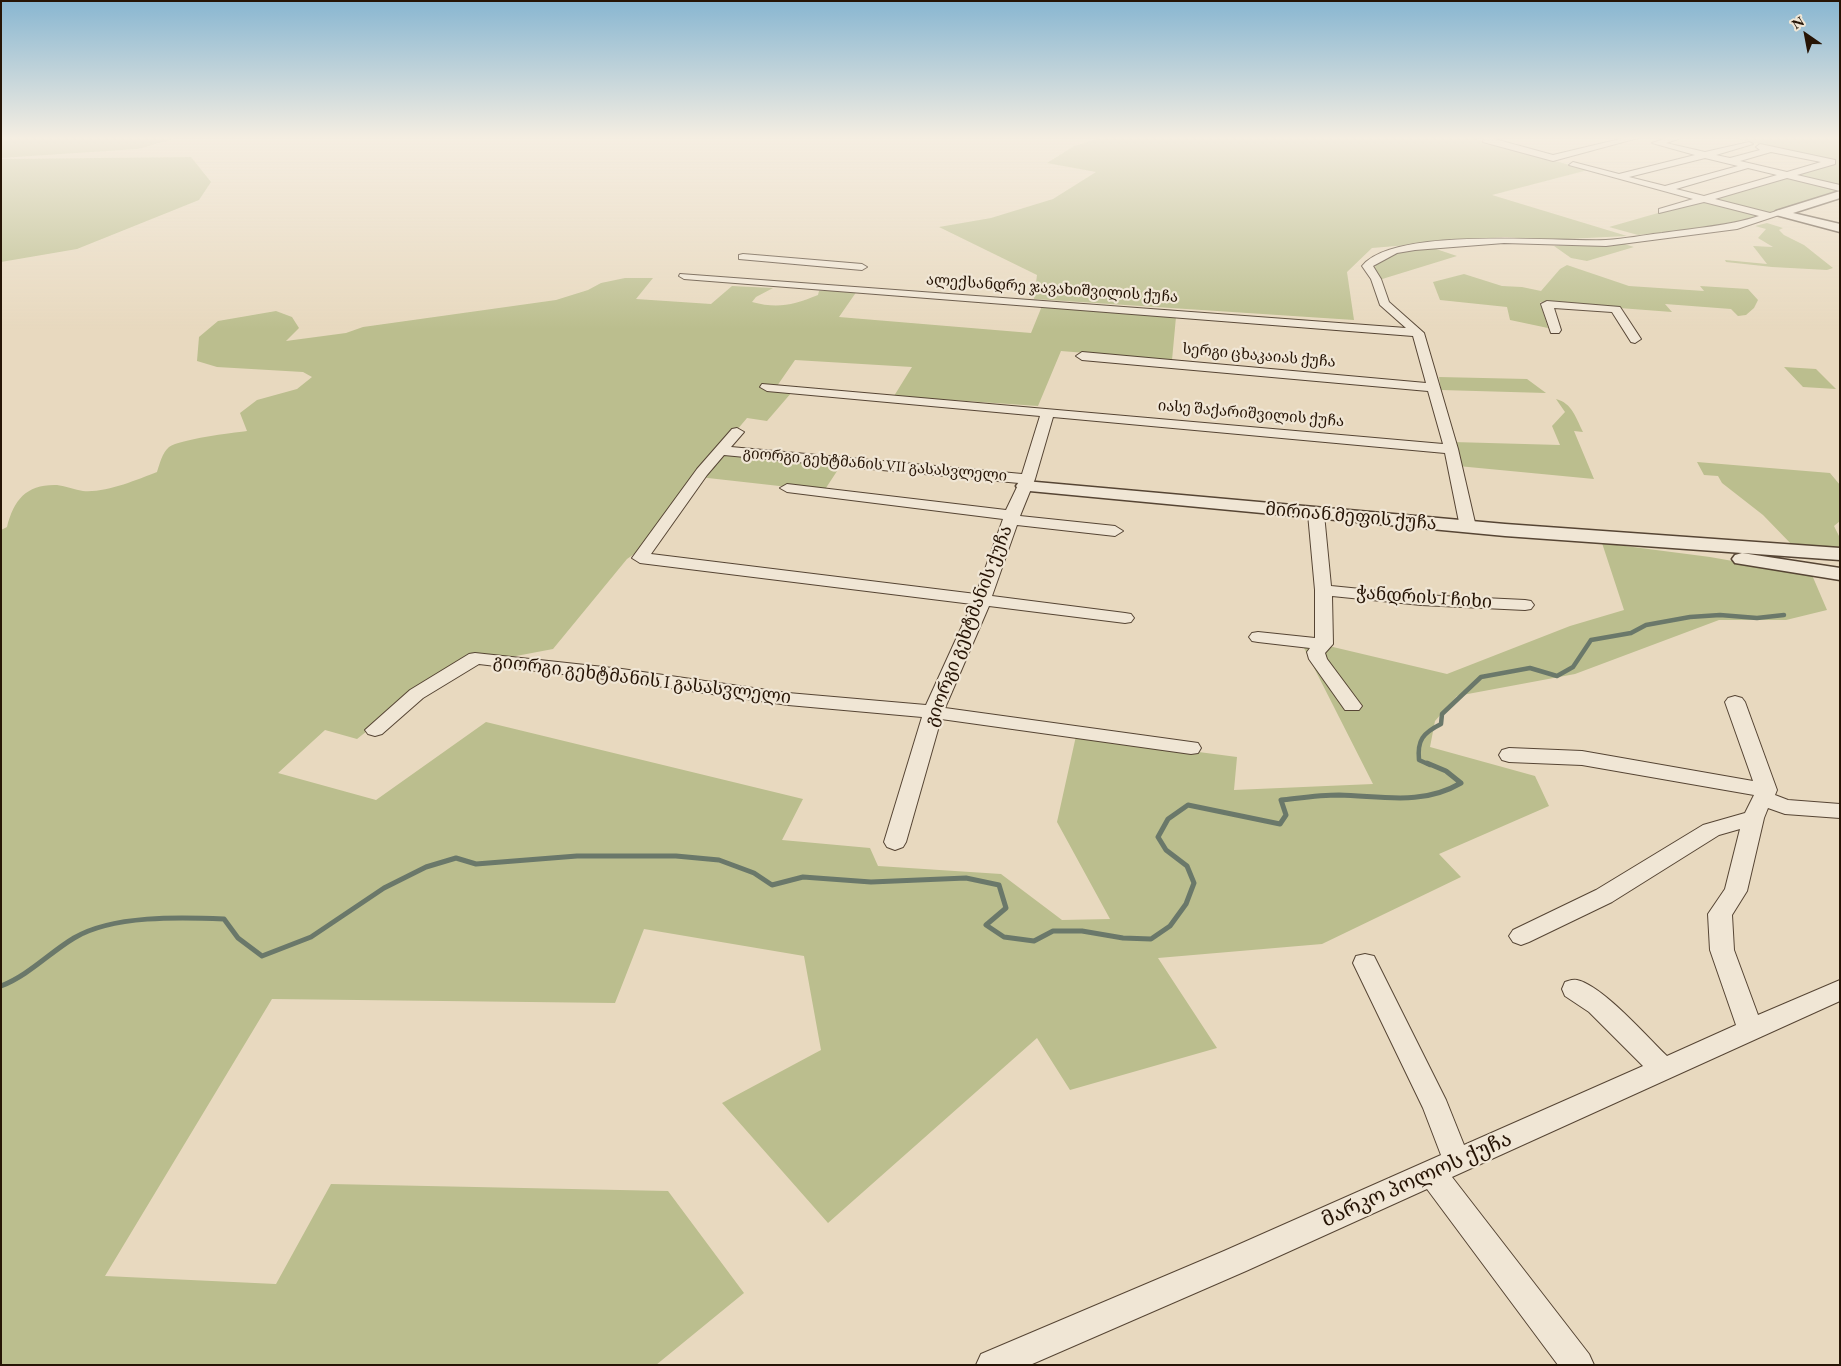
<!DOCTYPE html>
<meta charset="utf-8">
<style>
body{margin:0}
#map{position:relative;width:1841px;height:1366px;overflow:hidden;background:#e8d9bf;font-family:"EB Garamond",serif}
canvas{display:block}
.frame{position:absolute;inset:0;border:2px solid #261405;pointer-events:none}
.north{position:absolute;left:1781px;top:10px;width:50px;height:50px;-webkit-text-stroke:4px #f0e6d5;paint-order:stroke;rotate:327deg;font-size:14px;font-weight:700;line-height:20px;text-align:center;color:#261405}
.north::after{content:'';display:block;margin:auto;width:18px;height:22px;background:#261405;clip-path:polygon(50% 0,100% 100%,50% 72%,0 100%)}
</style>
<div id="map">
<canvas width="1841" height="1366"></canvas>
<div class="frame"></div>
<div class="north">N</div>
</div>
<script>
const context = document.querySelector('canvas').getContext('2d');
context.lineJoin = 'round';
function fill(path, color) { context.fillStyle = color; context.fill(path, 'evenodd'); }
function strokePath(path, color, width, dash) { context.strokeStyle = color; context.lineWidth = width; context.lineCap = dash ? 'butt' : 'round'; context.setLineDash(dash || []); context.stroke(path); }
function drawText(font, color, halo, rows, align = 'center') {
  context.font = font + ' "EB Garamond","Noto Serif Georgian",serif'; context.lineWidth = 4.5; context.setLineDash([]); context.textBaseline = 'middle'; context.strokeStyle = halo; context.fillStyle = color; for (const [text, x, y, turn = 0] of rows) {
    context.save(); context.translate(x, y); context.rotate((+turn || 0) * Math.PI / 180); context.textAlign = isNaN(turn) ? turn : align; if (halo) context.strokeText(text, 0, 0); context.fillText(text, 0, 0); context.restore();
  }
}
fill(new Path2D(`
 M 1,138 L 177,138 L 138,149 L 1,158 Z
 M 1100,138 L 1472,138 L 1588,170 L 1492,195 L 1627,236 L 1547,240 L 1504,237 L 1372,248 L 1347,272 L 1354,320 L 1034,299 L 1037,275 L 939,227 L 991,218 L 1053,199 L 1096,172 L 1047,163 L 1074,146 Z
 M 1733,138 L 1840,138 L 1840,190 L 1727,226 L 1638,235 L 1609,227 L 1836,162 Z
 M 191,157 L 211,182 L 199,200 L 77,249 L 1,262 L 1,159 Z
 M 1767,223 L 1783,228 L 1779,230 L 1784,235 L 1804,245 L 1833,268 L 1827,270 L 1772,267 L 1726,262 L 1725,260 L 1767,264 L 1753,246 L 1773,247 L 1758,238 L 1766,229 L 1755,226 Z
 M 1621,243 L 1634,247 L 1587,261 L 1571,258 L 1554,246 Z
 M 1433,248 L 1457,256 L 1379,280 L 1373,270 C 1385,249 1411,249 1433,248 Z
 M 1567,265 L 1629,286 L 1704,291 L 1700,286 L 1748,289 L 1758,300 L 1754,308 L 1746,315 L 1738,316 L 1731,309 L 1665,304 L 1672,312 L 1540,302 L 1548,328 L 1510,320 L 1507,307 L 1440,300 L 1433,282 L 1464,274 L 1502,286 L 1522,287 L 1541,291 L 1560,269 Z
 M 625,278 L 653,278 L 636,299 L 711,304 L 732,286 L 773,288 L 756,297 L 752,302 C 778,309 793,305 818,295 L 819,291 L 857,291 L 839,317 L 1031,333 L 1042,306 L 1176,317 L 1172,360 L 1061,351 L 1038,406 L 894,396 L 912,367 L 795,360 L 777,386 L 792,392 L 767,421 L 747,418 L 721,449 L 841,465 L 824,491 L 699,477 L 637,552 L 627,559 L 553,649 L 453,668 L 421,688 L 357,739 L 325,730 L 278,773 L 376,800 L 486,722 L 803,799 L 782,840 L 870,848 L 878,866 L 1001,874 L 1062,920 L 1110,919 L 1057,822 L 1076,736 L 1237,757 L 1234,790 L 1373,784 L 1304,648 L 1333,647 L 1447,674 L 1570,626 L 1624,610 L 1602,543 L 1710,557 L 1812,575 L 1827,610 L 1786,620 L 1719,620 L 1575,674 L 1457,696 L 1435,721 L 1430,747 L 1535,776 L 1549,806 L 1439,854 L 1461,877 L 1322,944 L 1158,958 L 1217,1048 L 1070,1090 L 1037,1038 L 828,1223 L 722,1103 L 821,1050 L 804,956 L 644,929 L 615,1003 L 272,999 L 105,1276 L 276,1284 L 331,1184 L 668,1191 L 744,1293 L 656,1365 L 1,1365 L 1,530 L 7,527 C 14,499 27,484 57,485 C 66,486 75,490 83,491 C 106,493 136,480 157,472 C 160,463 162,453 169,447 C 181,439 231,433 247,431 L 240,413 L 257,400 L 297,389 L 312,377 L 303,372 L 217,367 L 197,361 L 199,337 L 218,321 L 276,311 L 292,317 L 299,328 L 286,341 L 346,333 L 363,327 L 556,300 L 588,290 L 601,283 Z
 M 1784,367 L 1816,369 L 1836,389 L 1803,387 Z
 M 1439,377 L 1527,379 L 1546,393 L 1441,390 Z
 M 1556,399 C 1572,403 1576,418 1583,432 L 1574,431 L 1594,479 L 1458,466 L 1453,442 L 1560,445 L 1552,426 L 1565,412 Z
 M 1697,462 L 1830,473 L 1840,485 L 1840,521 L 1834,526 L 1840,538 L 1840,552 L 1795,548 L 1763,515 L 1722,483 L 1718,476 L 1704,475 Z`), '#bbbe8e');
strokePath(new Path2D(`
 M 1430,765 L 1419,760 C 1417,740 1423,733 1441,724 L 1442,714 L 1481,677 L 1530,668 L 1557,676 L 1573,667 L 1591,640 L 1631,633 L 1646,625 L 1690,617 L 1720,615 L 1757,618 L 1784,615`), '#6a786a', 4.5);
strokePath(new Path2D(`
 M 1,986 C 29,975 49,953 74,938 C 112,915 181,917 224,919 L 238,938 L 262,956 L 311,937 L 384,888 L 426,867 L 456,858 L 476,864 L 577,856 L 676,856 L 719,860 L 754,873 L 772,885 L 803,877 L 871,882 L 966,878 L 999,885 L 1006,908 L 986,925 L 1004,937 L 1034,941 L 1053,931 L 1082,931 L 1123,938 L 1151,939 L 1170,926 L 1186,904 L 1194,883 L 1187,866 L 1166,850 L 1158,837 L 1168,819 L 1188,805 L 1280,824 L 1286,815 L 1281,800 C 1300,798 1320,795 1339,795 C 1382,796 1422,806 1461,783 L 1446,771 L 1427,763`), '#6a786a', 5);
const minor = new Path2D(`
 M 1484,138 L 1491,138 L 1553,155 L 1624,138 L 1638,138 L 1553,161 L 1483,142 Z
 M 1667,138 L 1681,138 L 1666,143 L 1705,152 L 1749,142 L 1753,144 L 1716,155 L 1730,158 L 1760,150 L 1756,147 L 1760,144 L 1835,160 L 1835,164 L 1797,175 L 1840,185 L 1840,191 L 1787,178 L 1715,199 L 1770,213 L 1780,210 L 1785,213 L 1737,229 L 1606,246 L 1504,243 L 1415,250 L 1397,253 L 1373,266 L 1381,279 L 1389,302 L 1424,333 L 1458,449 L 1476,527 L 1474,530 L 1468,532 L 1460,527 L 1445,453 L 1053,417 L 1035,479 L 1020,516 L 1115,526 L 1123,531 L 1115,536 L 1017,525 L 992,596 L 1125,613 L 1131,614 L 1134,618 L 1131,622 L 1125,623 L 989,606 L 945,708 L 1191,742 L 1198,743 L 1201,748 L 1198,753 L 1191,754 L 941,719 L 906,842 L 903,847 L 895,850 L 887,847 L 884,842 L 922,717 L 788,705 L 622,681 L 479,664 L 423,698 L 382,734 L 375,736 L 368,734 L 365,730 L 410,690 L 469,654 L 475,653 L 622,669 L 788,693 L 926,705 L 972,604 L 640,563 L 632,558 L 697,469 L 732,429 L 737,428 L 744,432 L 731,447 L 1022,474 L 1040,416 L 767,391 L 760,387 L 762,384 L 1443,444 L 1428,391 L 1082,360 L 1076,356 L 1082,352 L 1426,383 L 1413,336 L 684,279 L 679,276 L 680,274 L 1406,328 L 1380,305 L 1371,279 L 1362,266 C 1393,226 1555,242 1606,240 C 1624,239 1644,235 1662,233 C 1695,228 1728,226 1759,216 L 1704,202 L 1659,213 L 1659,209 L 1693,199 L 1569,165 L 1573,162 L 1619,174 L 1695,155 L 1652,143 ZM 1771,152 L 1821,162 L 1787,172 L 1740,161 ZM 1705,158 L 1738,166 L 1665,186 L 1629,177 ZM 1748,168 L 1777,175 L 1704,196 L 1676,189 ZM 724,455 L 1019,483 L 1006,510 L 787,484 L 780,488 L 787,492 L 1003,519 L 976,594 L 651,554 L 707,475 Z
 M 743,254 L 862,264 L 867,267 L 862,270 L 739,259 L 739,255 Z
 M 1547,301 L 1620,307 L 1641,339 L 1635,343 L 1631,342 L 1612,312 L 1554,308 L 1561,330 L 1559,333 L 1551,333 L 1541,304 Z
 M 1316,509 L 1324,514 L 1331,586 L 1421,595 L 1525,600 L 1531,601 L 1534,605 L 1531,609 L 1525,610 L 1421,605 L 1332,596 L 1333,644 L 1325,653 L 1327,659 L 1362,706 L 1359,710 L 1345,710 L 1309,659 L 1307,652 L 1310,648 L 1258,642 L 1252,641 L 1249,637 L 1252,633 L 1258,632 L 1315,638 L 1315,590 L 1308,514 Z
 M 1735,696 L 1742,698 L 1745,702 L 1777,790 L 1775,795 L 1788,800 L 1840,804 L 1840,818 L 1785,814 L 1768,808 L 1764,818 L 1747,891 L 1732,915 L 1734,950 L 1758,1015 L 1840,980 L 1840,1001 L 1452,1177 L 1589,1354 L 1594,1365 L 1558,1365 L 1427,1189 L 1246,1271 L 1030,1365 L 976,1365 L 981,1354 L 1224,1251 L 1441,1155 L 1423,1108 L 1353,963 L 1356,956 L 1365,954 L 1374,956 L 1446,1100 L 1464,1145 L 1643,1066 L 1589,1012 L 1565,996 L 1562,989 L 1565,982 C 1569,981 1572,979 1577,980 C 1603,986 1646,1036 1667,1056 L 1736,1025 L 1710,950 L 1708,914 L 1725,889 L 1740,829 L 1719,835 L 1612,902 L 1529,942 L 1521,945 L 1513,942 L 1509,936 L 1513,930 L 1596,890 L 1703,825 L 1745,813 L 1754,795 L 1582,765 L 1509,762 L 1502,760 L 1499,755 L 1502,750 L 1509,748 L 1582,751 L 1753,781 L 1725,702 L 1728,698 Z`);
const tertiary = new Path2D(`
 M 1840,191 L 1840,198 L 1793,213 L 1840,224 L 1840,232 L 1776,215 L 1774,213 L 1776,211 Z
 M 1025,481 L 1505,524 L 1840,548 L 1840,560 L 1505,536 L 1019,490 L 1016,486 L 1019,482 Z
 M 1742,553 L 1840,568 L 1840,580 L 1735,563 L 1732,559 L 1735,555 Z`);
strokePath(minor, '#564534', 2);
strokePath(tertiary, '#564534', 3);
fill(minor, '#f0e6d5');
fill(tertiary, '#f0e6d5');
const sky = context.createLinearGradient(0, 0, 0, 329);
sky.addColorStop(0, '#88b6d1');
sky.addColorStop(0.42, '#f5eee2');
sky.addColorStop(1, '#f5eee200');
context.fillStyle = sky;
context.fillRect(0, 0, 1841, 329);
drawText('15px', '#261405', '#f0e6d5', [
 ["ალექსანდრე ჯავახიშვილის ქუჩა",1052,289,4],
 ["სერგი ცხაკაიას ქუჩა",1259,356,5],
 ["იასე შაქარიშვილის ქუჩა",1251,414,5],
 ["გიორგი გეხტმანის VII გასასვლელი",875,465,5]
]);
drawText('18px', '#261405', '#f0e6d5', [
 ["მირიან მეფის ქუჩა",1351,517,5],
 ["ჭანდრის I ჩიხი",1424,598,4],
 ["გიორგი გეხტმანის ქუჩა",969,626,-69],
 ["გიორგი გეხტმანის I გასასვლელი",642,680,7]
]);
drawText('21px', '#261405', '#f0e6d5', [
 ["მარკო პოლოს ქუჩა",1417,1180,-24]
]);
</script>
